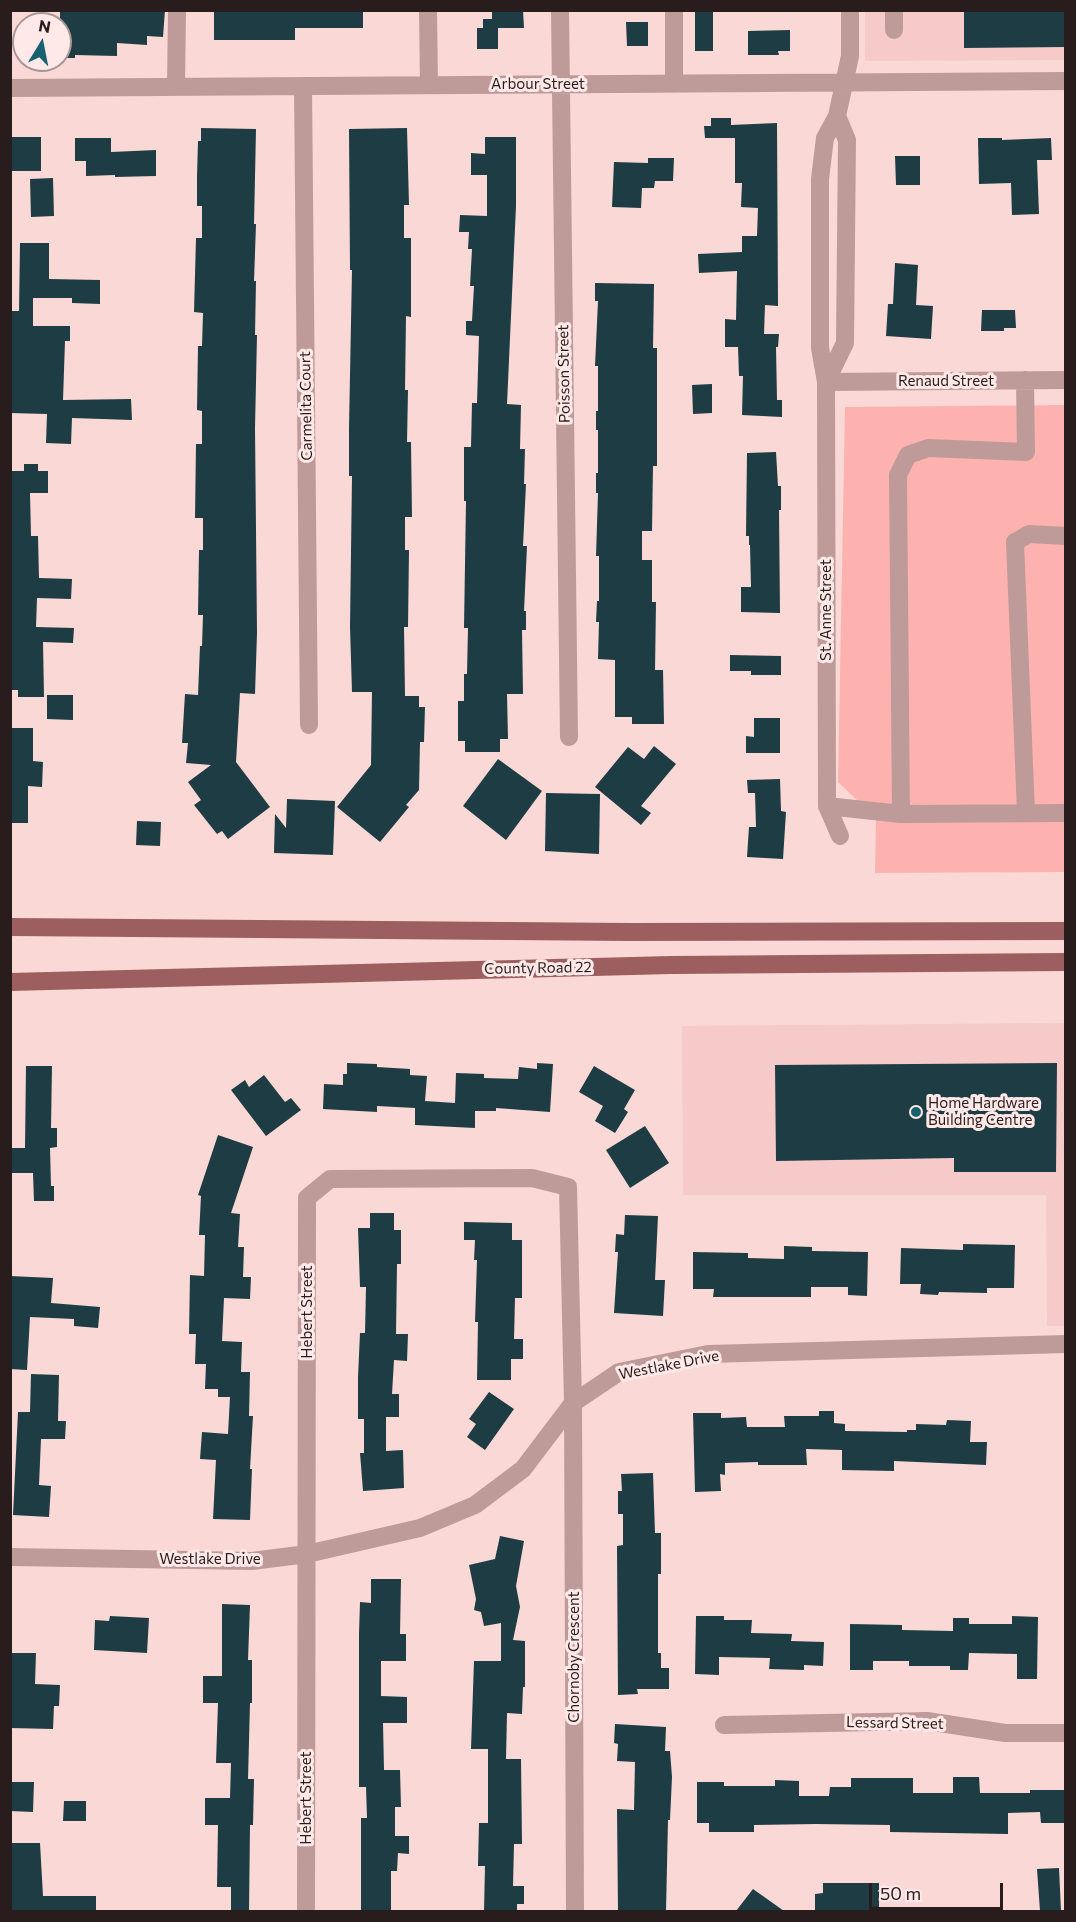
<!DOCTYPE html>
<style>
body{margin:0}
#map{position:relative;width:1076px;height:1922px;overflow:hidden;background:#fad8d6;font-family:Commissioner,sans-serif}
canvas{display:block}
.frame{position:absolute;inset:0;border:12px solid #281c1c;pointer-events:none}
.north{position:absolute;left:12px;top:12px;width:60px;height:60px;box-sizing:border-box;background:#fee9e8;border:2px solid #a89796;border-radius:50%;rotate:10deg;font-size:16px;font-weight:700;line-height:24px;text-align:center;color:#281c1c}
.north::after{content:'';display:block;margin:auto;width:21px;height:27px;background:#17606f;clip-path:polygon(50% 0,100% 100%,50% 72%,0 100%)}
.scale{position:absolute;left:869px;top:1883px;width:134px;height:27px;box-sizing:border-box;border:3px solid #281c1c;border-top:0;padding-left:8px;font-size:18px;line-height:21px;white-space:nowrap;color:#281c1c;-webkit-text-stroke:4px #fee9e8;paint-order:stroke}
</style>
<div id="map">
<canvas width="1076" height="1922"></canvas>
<div class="frame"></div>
<div class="north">N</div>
<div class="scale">50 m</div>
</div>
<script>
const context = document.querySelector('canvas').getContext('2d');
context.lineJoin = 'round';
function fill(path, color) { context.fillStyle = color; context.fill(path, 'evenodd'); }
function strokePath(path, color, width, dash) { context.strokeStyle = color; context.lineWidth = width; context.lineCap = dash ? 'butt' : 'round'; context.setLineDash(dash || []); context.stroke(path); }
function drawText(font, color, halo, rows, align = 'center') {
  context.font = font + ' Commissioner,sans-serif'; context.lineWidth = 6; context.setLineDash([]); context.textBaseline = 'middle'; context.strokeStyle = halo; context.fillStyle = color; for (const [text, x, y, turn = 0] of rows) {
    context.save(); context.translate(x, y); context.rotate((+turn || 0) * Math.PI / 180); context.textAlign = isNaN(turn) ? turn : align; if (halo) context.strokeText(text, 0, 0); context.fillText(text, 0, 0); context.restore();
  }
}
fill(new Path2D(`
 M 865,11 L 1065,11 L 1065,60 L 865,61 Z
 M 1065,1023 L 1065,1326 L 1047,1326 L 1046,1195 L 683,1195 L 682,1026 Z`), '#f5cac8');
fill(new Path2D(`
 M 1065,405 L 1065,872 L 875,873 L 876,818 L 838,782 L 845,407 Z`), '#feb2b0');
fill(new Path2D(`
 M 60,10 L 165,10 L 163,37 L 147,36 L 147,45 L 117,43 L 117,56 L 75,55 L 75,58 L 60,58 Z
 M 214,10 L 363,10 L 363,28 L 295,28 L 295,40 L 214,40 Z
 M 492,10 L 523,10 L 524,28 L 498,28 L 498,49 L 477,49 L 477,28 L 483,28 L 483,19 L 492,19 Z
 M 695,10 L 713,10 L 713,51 L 695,51 Z
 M 964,10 L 1065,10 L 1065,47 L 964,48 Z
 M 626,22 L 648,22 L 648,46 L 627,46 Z
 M 790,30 L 790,51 L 778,51 L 779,55 L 748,55 L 748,31 Z
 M 711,118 L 731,118 L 731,125 L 777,123 L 778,306 L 765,305 L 764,334 L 779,334 L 778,347 L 776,347 L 777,400 L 782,400 L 782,417 L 742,415 L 743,376 L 739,376 L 738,347 L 725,347 L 725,319 L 736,320 L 737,271 L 699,273 L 698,254 L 742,252 L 742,236 L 757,236 L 758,208 L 741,207 L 742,183 L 735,183 L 735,138 L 705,138 L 704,126 L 711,126 Z
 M 201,128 L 256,129 L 254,224 L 256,224 L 254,281 L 256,281 L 255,335 L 257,335 L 255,428 L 257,633 L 255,694 L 240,693 L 236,762 L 270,807 L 228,839 L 222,831 L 217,834 L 194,805 L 201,800 L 188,782 L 211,765 L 186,763 L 188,743 L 182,743 L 185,694 L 198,695 L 200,646 L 202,646 L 203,615 L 198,615 L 199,550 L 203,550 L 203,518 L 195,518 L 196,444 L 202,444 L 202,411 L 197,410 L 198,346 L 202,346 L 203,313 L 194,312 L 196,238 L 202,238 L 202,206 L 197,206 L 197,177 L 198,141 L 201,141 Z
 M 407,128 L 409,205 L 404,205 L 404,238 L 411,238 L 411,317 L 406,316 L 405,390 L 408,390 L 407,442 L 411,442 L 412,517 L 405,517 L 405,550 L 409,550 L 408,627 L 404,627 L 405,696 L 419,696 L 419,707 L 425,707 L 424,742 L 420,742 L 419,790 L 406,805 L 409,807 L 380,842 L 337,807 L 371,765 L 372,692 L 352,692 L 350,627 L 352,476 L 349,476 L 349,428 L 352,270 L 350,270 L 349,129 Z
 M 10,137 L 41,137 L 41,171 L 10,171 Z
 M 485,137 L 516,137 L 516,206 L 507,404 L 521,405 L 520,449 L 525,449 L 524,484 L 526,484 L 523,546 L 527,546 L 524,611 L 526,611 L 526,630 L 522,630 L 523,694 L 507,694 L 508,739 L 500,739 L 500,752 L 465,752 L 465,741 L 458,741 L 458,701 L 464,701 L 464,674 L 467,674 L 468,628 L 464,628 L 466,501 L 464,501 L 464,447 L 471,447 L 472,403 L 477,403 L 479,336 L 466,335 L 466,321 L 472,321 L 474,286 L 470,286 L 472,249 L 468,249 L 469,232 L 459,232 L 460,215 L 487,216 L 487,175 L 471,175 L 471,153 L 485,154 Z
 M 75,138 L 111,138 L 111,152 L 156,150 L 156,176 L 115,177 L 115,175 L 86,176 L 86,161 L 75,161 Z
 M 978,138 L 1002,138 L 1002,140 L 1051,138 L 1052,160 L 1037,160 L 1039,214 L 1012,215 L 1011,183 L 979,184 Z
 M 895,156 L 920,156 L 920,185 L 896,185 Z
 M 648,158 L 674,158 L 673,181 L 655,181 L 654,188 L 642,188 L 641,208 L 612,207 L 614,162 L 648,163 Z
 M 53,178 L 54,216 L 31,217 L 30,179 Z
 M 20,243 L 49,243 L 49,279 L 100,280 L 100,304 L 72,303 L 72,298 L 33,298 L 33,326 L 70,326 L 70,341 L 65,341 L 63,400 L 131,399 L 132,420 L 72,418 L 71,444 L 46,443 L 47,414 L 10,413 L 10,311 L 19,311 Z
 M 895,263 L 918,265 L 916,305 L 933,306 L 931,339 L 886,336 L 888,304 L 893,304 Z
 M 595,283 L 654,284 L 653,348 L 657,348 L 657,466 L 653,466 L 652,531 L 642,531 L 642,560 L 652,560 L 652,602 L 656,602 L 655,670 L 663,670 L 664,724 L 632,724 L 632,717 L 615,717 L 615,660 L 598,659 L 599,622 L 596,622 L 597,601 L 599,601 L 599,556 L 596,556 L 598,493 L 596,493 L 596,473 L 598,473 L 598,430 L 596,430 L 596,411 L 598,411 L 598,366 L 595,366 L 598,301 L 595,301 Z
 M 982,310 L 1015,310 L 1016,328 L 1004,328 L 1004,331 L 981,331 Z
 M 712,384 L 712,413 L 693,414 L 692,385 Z
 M 776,452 L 778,486 L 781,486 L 781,510 L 779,510 L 780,613 L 741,612 L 741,587 L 751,587 L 750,545 L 749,545 L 749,536 L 746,536 L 747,453 Z
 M 24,464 L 38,464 L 38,471 L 48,471 L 48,493 L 30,493 L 31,536 L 38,536 L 39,578 L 72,579 L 71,599 L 37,598 L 36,627 L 74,628 L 73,643 L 43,642 L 44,697 L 18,697 L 18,690 L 10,690 L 10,471 L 24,471 Z
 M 730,655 L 781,656 L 781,675 L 751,675 L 751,671 L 730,671 Z
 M 47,695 L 73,695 L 73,720 L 47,719 Z
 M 754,718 L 780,718 L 780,753 L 746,753 L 746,736 L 754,737 Z
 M 10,728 L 33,728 L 33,761 L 43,762 L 42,787 L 28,786 L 28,823 L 10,823 Z
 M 654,746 L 676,764 L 641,806 L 651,813 L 641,825 L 595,787 L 628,747 L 644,759 Z
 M 498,759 L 542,791 L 506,840 L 463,806 Z
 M 780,779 L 781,811 L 786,812 L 783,859 L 747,857 L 749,827 L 756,827 L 755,793 L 748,793 L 747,780 Z
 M 546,793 L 600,794 L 599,854 L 545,851 Z
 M 287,799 L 335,801 L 333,855 L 274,853 L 275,814 L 286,828 Z
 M 137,821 L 161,822 L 160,846 L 136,845 Z
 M 347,1063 L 377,1064 L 377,1067 L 410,1069 L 410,1075 L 427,1076 L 425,1101 L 455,1103 L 456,1073 L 484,1074 L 484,1078 L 518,1079 L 519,1067 L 537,1069 L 537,1063 L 553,1064 L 550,1112 L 496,1108 L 496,1111 L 475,1111 L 475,1128 L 415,1125 L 415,1108 L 377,1106 L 377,1112 L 323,1109 L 324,1084 L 343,1085 L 343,1074 L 347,1074 Z
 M 1057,1063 L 1056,1172 L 954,1172 L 954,1158 L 776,1161 L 775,1065 Z
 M 26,1066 L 52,1066 L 51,1128 L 57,1128 L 57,1147 L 50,1148 L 51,1186 L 54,1186 L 54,1201 L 34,1201 L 33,1173 L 10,1173 L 10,1148 L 25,1148 Z
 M 594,1066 L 635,1090 L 624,1109 L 628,1112 L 615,1133 L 595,1121 L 603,1106 L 579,1092 Z
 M 264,1075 L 285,1102 L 291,1098 L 301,1110 L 266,1136 L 231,1090 L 245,1080 L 249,1087 Z
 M 645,1126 L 669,1163 L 630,1188 L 606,1150 Z
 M 218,1135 L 253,1147 L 231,1213 L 240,1214 L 238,1247 L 244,1247 L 243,1277 L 251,1277 L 250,1299 L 224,1298 L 222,1341 L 242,1342 L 241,1372 L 250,1372 L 249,1416 L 253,1416 L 250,1469 L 252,1469 L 250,1520 L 213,1519 L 216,1460 L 200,1459 L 202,1432 L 228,1434 L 230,1397 L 218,1397 L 218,1389 L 205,1389 L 206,1364 L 195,1364 L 196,1334 L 189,1334 L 190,1275 L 204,1276 L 205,1235 L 199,1235 L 201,1196 L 198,1195 Z
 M 370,1213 L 394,1213 L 394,1230 L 401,1230 L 401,1264 L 397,1264 L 396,1334 L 408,1334 L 407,1361 L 394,1360 L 392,1394 L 399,1394 L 399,1417 L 386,1417 L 386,1451 L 403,1450 L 404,1488 L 363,1491 L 360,1453 L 364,1453 L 364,1419 L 358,1419 L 358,1377 L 360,1333 L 365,1333 L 366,1287 L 360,1287 L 358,1228 L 370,1228 Z
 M 625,1215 L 658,1216 L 655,1280 L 665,1280 L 663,1316 L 614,1313 L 618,1252 L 615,1252 L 616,1234 L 624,1235 Z
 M 464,1222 L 512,1223 L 512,1240 L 522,1240 L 522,1298 L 515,1298 L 514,1339 L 523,1339 L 523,1359 L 511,1359 L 511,1380 L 477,1380 L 478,1322 L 475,1322 L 477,1260 L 474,1260 L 475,1240 L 464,1240 Z
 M 963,1244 L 1015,1245 L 1014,1288 L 987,1288 L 987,1293 L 939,1292 L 938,1295 L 920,1294 L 921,1284 L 900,1284 L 901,1248 L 963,1250 Z
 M 784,1246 L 812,1247 L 812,1251 L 868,1252 L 867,1296 L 848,1295 L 848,1287 L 811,1287 L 811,1297 L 713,1297 L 714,1289 L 693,1289 L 693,1252 L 748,1253 L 748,1258 L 784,1259 Z
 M 10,1276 L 53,1278 L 51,1303 L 100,1307 L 98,1328 L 74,1326 L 74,1319 L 30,1317 L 27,1370 L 10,1369 Z
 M 31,1374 L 59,1375 L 58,1421 L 66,1421 L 65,1439 L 41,1439 L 39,1485 L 51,1486 L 49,1517 L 13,1515 L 18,1412 L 30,1412 Z
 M 489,1392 L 514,1409 L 485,1450 L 467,1437 L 476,1424 L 469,1419 Z
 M 819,1411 L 834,1411 L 834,1423 L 845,1424 L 845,1431 L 907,1432 L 907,1430 L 916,1430 L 916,1424 L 946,1425 L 947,1420 L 971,1421 L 970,1442 L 987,1442 L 986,1465 L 894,1461 L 894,1471 L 842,1470 L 842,1450 L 806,1449 L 807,1465 L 758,1465 L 758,1462 L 725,1463 L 725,1475 L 720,1474 L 721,1491 L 695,1492 L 693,1413 L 721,1413 L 721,1418 L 746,1417 L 747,1427 L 785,1427 L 784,1416 L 819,1416 Z
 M 653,1473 L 655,1533 L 661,1533 L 661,1574 L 658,1574 L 658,1653 L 661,1653 L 661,1668 L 669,1668 L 669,1689 L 637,1689 L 638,1694 L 618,1695 L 617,1546 L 623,1545 L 623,1514 L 618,1514 L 618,1491 L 622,1491 L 621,1474 Z
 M 500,1536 L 524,1541 L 516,1586 L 520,1607 L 513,1640 L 525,1641 L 525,1687 L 523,1687 L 522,1714 L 507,1713 L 506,1759 L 521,1759 L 522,1844 L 514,1844 L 513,1886 L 524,1886 L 524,1904 L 517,1904 L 517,1911 L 484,1911 L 485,1866 L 478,1866 L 479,1823 L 488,1823 L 488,1749 L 471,1749 L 474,1661 L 501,1661 L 501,1623 L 484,1626 L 481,1612 L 474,1610 L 476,1599 L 469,1565 L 495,1559 Z
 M 371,1579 L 401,1579 L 400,1634 L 406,1634 L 406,1661 L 381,1661 L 381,1696 L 407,1697 L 407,1723 L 383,1723 L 384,1770 L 400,1770 L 401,1807 L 395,1807 L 395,1836 L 409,1836 L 409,1854 L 398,1853 L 397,1871 L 391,1871 L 391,1911 L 361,1911 L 361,1818 L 367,1818 L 366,1787 L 359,1787 L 359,1634 L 360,1602 L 371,1603 Z
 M 222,1604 L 250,1605 L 248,1660 L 252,1660 L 252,1703 L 250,1703 L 248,1779 L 254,1779 L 253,1825 L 250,1825 L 249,1911 L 231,1911 L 231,1887 L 217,1887 L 218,1825 L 205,1825 L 205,1798 L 230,1798 L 231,1763 L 216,1763 L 218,1703 L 203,1703 L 203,1676 L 222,1676 Z
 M 110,1616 L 149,1618 L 147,1653 L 94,1650 L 95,1620 L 109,1621 Z
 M 696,1616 L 724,1616 L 724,1620 L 752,1620 L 751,1633 L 792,1634 L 791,1641 L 824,1642 L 823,1666 L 804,1665 L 804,1670 L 769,1669 L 770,1658 L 719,1657 L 719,1675 L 695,1674 Z
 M 1012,1616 L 1038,1617 L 1037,1679 L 1017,1679 L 1017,1654 L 969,1653 L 968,1670 L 950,1670 L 950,1666 L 909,1666 L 909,1661 L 873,1661 L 873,1670 L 850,1670 L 850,1624 L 902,1625 L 902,1630 L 953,1631 L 953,1618 L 969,1618 L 969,1624 L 1012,1624 Z
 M 10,1653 L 36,1653 L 35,1684 L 60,1685 L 59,1706 L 54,1706 L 53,1729 L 10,1728 Z
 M 615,1724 L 666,1727 L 665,1751 L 670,1751 L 672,1777 L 670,1820 L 668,1820 L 666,1911 L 618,1911 L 617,1809 L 634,1810 L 635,1762 L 617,1761 L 618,1744 L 614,1743 Z
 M 953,1777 L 979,1777 L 980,1793 L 1030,1793 L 1030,1790 L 1065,1790 L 1065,1823 L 1041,1823 L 1040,1812 L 1008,1813 L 1008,1834 L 890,1832 L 890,1825 L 816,1824 L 754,1825 L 754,1832 L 709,1832 L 709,1823 L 697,1823 L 697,1782 L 724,1782 L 724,1786 L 775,1786 L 775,1780 L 799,1781 L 799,1796 L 829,1796 L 830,1787 L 851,1787 L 851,1778 L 913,1778 L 913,1793 L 953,1793 Z
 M 10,1782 L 34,1782 L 33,1812 L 10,1811 Z
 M 64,1801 L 86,1801 L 86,1821 L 63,1821 Z
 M 10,1843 L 40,1843 L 43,1896 L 96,1896 L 96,1911 L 12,1910 Z
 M 1059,1868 L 1061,1911 L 1040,1911 L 1037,1869 Z
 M 823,1883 L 879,1883 L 879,1911 L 815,1911 L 815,1894 L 823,1893 Z
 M 753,1889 L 784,1911 L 736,1911 Z`), '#1d3c43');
strokePath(new Path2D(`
 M 428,10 L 429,85
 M 560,10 L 569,737
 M 674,10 L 674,84
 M 894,10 L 894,30
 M 303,86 L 309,725
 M 176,87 L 177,10
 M 10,88 L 1066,81
 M 1025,380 L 1026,452 L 928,448 L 908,455 L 898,475 L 901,814 L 1066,813
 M 826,382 L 845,343 L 847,140 L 837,116
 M 826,382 L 1066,380
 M 827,806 L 901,814
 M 1026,813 L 1015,542 L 1029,534 L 1066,536
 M 840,836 L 827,806 L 826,382 L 820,348 L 820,179 L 825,138 L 837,116 L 850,56 L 850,10
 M 10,1557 L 252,1561 L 307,1554 L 420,1528 L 475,1505 L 523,1469 L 573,1403 L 619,1372 L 708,1354 L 1066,1344
 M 724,1725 L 927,1721 L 1005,1733 L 1066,1733
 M 306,1912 L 307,1198 L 330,1179 L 532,1178 L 568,1187 L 573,1403 L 575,1912`), '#be9b99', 18);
strokePath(new Path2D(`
 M 10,927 L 631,932 L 1066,931
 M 10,982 L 671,965 L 1066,962`), '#9c5e5e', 18);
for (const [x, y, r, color] of [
 [916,1112,6,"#17606f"]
]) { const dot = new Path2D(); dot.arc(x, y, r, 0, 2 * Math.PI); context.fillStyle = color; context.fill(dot); strokePath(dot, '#fee9e8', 2); }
drawText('15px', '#281c1c', '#fee9e8', [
 ["Arbour Street",538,84],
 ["Poisson Street",564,374,-91],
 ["Renaud Street",946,381],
 ["Carmelita Court",306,406,-91],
 ["St. Anne Street",826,610,-90],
 ["County Road 22",538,968,-1],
 ["Hebert Street",307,1312,-90],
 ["Westlake Drive",669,1365,-11],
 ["Westlake Drive",210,1559],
 ["Chornoby Crescent",574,1657,-90],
 ["Lessard Street",895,1723,1],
 ["Hebert Street",306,1798,-90]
]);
drawText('15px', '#281c1c', '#fee9e8', [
 ["Home Hardware",928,1103],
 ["Building Centre",928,1120]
], 'left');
</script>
